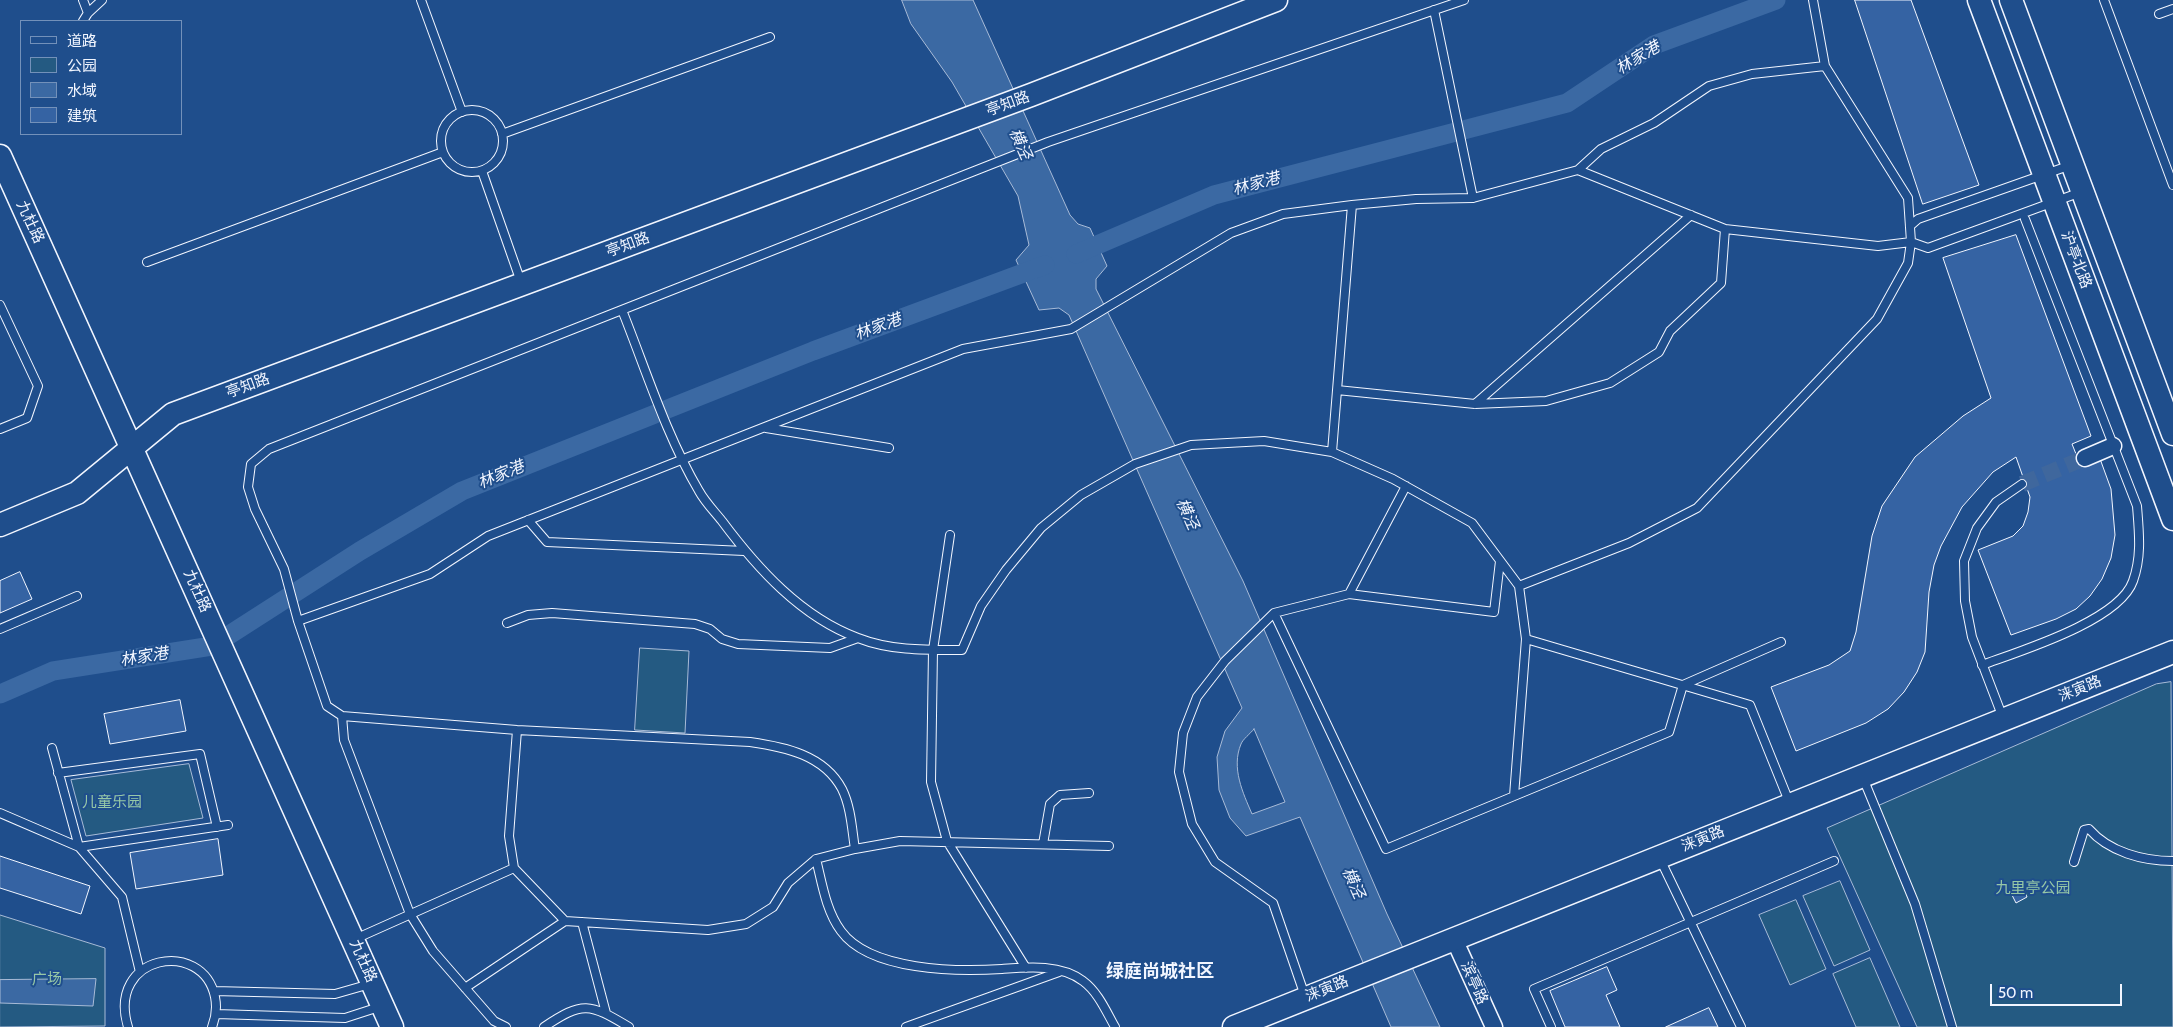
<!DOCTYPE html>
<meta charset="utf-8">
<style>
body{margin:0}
#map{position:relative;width:2173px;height:1027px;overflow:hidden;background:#1f4e8c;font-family:Cabin,"Noto Sans SC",sans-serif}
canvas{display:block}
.legend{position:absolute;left:20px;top:20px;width:162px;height:115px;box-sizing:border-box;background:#1f4e8c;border:1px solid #7391ba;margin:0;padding:6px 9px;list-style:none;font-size:15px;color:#f2f6ff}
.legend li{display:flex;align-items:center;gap:10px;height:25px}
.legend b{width:25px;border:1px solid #7391ba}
.scale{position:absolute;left:1990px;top:984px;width:132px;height:22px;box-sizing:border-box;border:2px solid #f2f6ff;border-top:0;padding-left:6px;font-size:15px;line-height:18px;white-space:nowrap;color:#f2f6ff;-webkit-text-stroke:4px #1f4e8c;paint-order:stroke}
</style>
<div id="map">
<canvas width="2173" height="1027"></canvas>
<ul class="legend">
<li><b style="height:6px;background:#1f4e8c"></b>道路</li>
<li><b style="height:14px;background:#245a82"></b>公园</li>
<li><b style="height:14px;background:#3b69a3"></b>水域</li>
<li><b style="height:14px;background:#3563a3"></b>建筑</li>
</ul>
<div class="scale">50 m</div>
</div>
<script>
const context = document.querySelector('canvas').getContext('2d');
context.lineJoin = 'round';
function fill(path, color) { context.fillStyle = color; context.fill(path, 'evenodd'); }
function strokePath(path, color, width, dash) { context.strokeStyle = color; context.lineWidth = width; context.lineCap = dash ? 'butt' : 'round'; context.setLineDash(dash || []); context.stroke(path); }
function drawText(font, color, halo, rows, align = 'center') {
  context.font = font + ' Cabin,"Noto Sans SC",sans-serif'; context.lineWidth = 4; context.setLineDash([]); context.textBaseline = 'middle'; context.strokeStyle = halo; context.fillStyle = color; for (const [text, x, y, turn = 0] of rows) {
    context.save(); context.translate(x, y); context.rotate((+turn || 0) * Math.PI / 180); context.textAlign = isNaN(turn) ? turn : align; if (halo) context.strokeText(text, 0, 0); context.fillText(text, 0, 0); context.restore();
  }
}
const green = new Path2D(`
 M 640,648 L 689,651 L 685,733 L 635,730 Z
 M 2171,682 L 2173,1027 L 1917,1027 L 1827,828 L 2156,684 Z
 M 189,764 L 203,818 L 86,836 L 71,780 Z
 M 1840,881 L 1870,950 L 1834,966 L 1803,896 Z
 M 1796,900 L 1826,969 L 1790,985 L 1759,915 Z
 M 0,915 L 105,948 L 105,1026 L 0,1027 Z
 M 1870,958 L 1900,1027 L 1856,1027 L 1833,974 Z`);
fill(green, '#245a82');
strokePath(green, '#a8bbd7', 1);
const water = new Path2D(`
 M 902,0 L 973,0 L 1070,215 L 1078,224 L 1090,228 L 1107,266 L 1096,279 L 1096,289 L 1243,581 L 1387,914 L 1440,1027 L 1391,1027 L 1300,817 L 1246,836 L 1230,818 L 1219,790 L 1217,757 L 1225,731 L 1242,708 L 1069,315 L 1059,308 L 1039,310 L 1016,260 L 1029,245 L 1018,196 L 952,82 L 911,24 ZM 1254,729 L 1285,802 L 1252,814 C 1243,793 1231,768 1241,744 C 1243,739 1250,734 1254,729 Z
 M 96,979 L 93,1006 L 0,1003 L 0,980 Z`);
fill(water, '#3b69a3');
strokePath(water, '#a8bbd7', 1);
strokePath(new Path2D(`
 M 1076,254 L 1214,195 L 1567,103 L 1654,45 L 1776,0
 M 0,694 L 53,671 L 212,646 L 360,551 L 462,491 L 813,351 L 1045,265`), '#3b69a3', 19);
const building = new Path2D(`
 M 1855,0 L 1911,0 L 1979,185 L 1923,204 Z
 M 2016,235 L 2091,436 L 2072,444 L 2080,464 L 2099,456 L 2111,489 L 2115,535 L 2111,558 L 2102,579 L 2090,596 L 2076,609 L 2056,619 L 2011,635 L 1978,550 L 2013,536 L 2023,526 L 2028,512 L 2030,497 L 2016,457 L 1993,472 L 1962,507 L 1941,546 L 1934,565 L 1929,592 L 1925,652 L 1917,672 L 1904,692 L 1888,709 L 1866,723 L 1796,751 L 1771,687 L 1829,665 L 1850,651 L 1856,632 L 1872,536 L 1882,506 L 1915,457 L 1963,416 L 1991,398 L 1943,258 Z
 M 20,572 L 32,599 L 0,613 L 0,581 Z
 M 180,700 L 186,731 L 110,744 L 104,714 Z
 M 218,839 L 223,875 L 136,889 L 130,853 Z
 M 0,856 L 90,886 L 81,914 L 0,888 Z
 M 2022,885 L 2027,897 L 2016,903 L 2010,891 Z
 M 1607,967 L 1617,990 L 1606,995 L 1620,1027 L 1565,1027 L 1550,991 Z
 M 1709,1008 L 1718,1027 L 1666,1027 Z`);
fill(building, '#3563a3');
strokePath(building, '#f2f6ff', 1);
strokePath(new Path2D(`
 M 2022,484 L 2085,458`), '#3f679d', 16, [16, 8]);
const lane = new Path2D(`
 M 83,0 L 88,13
 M 421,0 L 462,112
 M 2104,0 L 2173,185
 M 1434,10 L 1473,198
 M 2159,14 L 2173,9
 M 83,21 L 88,13 L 102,0
 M441 141a31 31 0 1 1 62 0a31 31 0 1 1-62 0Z
 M 502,134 L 770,37
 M 1578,170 L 1725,229 L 1878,246 L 1911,242 L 1928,248 L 2081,192
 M 482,171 L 521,282
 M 1910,226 L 1918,219 L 2071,165
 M 147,262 L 443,152
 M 0,305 L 38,386 L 27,418 L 0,429
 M 622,310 C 646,370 666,435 699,491 C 705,502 714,511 722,521 C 757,568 801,617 858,638 C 891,651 927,650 962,650 L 981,606 L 1006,570 L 1041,528 L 1081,495 L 1135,464 L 1191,445 L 1264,441 L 1332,452 L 1393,479 L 1472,523 L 1519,586 L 1526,639 L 1514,796
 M 1337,390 L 1475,404 L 1546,401 L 1610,383 L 1659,352 L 1670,331 L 1721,283 L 1725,229
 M 1475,404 L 1691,215
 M 766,428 L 889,448
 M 1332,452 L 1352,205
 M 528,520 L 547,542 L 744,551
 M 950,535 L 933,650 L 931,782 L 947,841 L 1026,968
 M 1519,586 L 1629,543 L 1697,508 L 1877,319 L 1908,263 L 1911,242 L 1908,198 L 1825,66 L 1813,0
 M 1349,594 L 1406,486
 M 1274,613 L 1386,849 L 1669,732 L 1683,685 L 1781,642
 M 298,621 L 430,574 L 488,536 L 963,349 L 1071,329 L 1231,233 L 1283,214 L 1352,205 L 1416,199 L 1473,198 L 1578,170 L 1601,149 L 1654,123 L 1709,86 L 1752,74 L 1825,66
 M 507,623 L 528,615 L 552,613 L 695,624 L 710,629 L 722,639 L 738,644 L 830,648 L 858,638
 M 0,629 L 77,596
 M 1526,639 L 1750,705 L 1790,804
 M 1982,665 C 2020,651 2119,621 2133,581 C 2142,556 2139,532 2137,506 L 2025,219
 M 342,716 L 517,730 L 750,742 C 785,747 824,755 842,789 C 851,807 852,830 855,849
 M 2003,718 L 1972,637 L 1965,601 L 1964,561 L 1977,528 L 1996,502 L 2022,484
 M 517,730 L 509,836 L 514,868 L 565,921 L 708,930 L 746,924 L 773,907 L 788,883 L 816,859 L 855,849 L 900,841 L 1109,846
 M 52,748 L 79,847 L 122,897 L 140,972
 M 58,773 L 200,754 L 217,827
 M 1863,778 L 1915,904 L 1952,1027
 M 0,813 L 79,847 L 228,825
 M 1043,844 L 1050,804 L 1060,795 L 1089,793
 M 816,859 C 822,883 826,911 841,931 C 870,971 957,972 1002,969 C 1028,967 1061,964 1083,981 C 1098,992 1106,1011 1115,1027
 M 1660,859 L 1741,1027
 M 2074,862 L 2084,830 L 2089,829 C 2109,852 2143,861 2173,861
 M 582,922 L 606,1013
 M 355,939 L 514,868
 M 465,988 L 565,921
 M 214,991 L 335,994 L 370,984
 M 1305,996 L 1273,903 L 1215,862 L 1192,824 L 1179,772 L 1183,733 L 1197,697 L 1225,661 L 1274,613 L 1349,594 L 1494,612 L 1500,561
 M 216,1014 L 345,1018 L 379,1007
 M 128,1027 C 106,954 203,938 215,997 C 217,1007 216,1017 212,1027
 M 506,1027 L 494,1021 L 433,951 L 410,914 L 344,740 L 342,716 L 327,706 L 298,621 L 284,569 L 255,509 L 248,487 L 251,464 L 269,449 L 1048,142 L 1464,0
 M 544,1027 C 583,1001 589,1003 629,1027
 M 906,1027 L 1059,972
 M 1551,1027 L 1534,989 L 1834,861`);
const street = new Path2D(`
 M 2085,458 L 2113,446
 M 1454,939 L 1494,1027`);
const secondary = new Path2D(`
 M 1979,0 L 2173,519
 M 2011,0 L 2173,434
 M 0,156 L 392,1027
 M 0,525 L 77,493 L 173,414 L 1031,95 L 1276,0
 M 1234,1027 L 2173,652`);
strokePath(lane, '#f2f6ff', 10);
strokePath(street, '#f2f6ff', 19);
strokePath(secondary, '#f2f6ff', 25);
strokePath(lane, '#1f4e8c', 8);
strokePath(street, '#1f4e8c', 16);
strokePath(secondary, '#1f4e8c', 22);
drawText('15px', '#f2f6ff', '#1f4e8c', [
 ["亭知路",1008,104,-20],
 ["九杜路",30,222,65],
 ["亭知路",628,245,-20],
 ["沪亭北路",2076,260,69],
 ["亭知路",248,386,-20],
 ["九杜路",197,591,66],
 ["涞寅路",2080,689,-22],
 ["涞寅路",1703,839,-22],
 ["九杜路",363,961,66],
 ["滨亭路",1474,983,66],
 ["涞寅路",1327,989,-22]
]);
drawText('15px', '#97c8a6', '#1f4e8c', [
 ["儿童乐园",112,803],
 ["九里亭公园",2033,889],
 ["广场",47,980]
]);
drawText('italic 16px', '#f2f6ff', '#1f4e8c', [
 ["林家港",1638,58,-31],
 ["横泾",1020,144,66],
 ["林家港",1256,184,-15],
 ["林家港",878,327,-20],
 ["林家港",501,475,-22],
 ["横泾",1187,514,66],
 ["林家港",144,657,-9],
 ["横泾",1353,883,66]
]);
drawText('bold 18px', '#f2f6ff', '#1f4e8c', [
 ["绿庭尚城社区",1160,972]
]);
</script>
